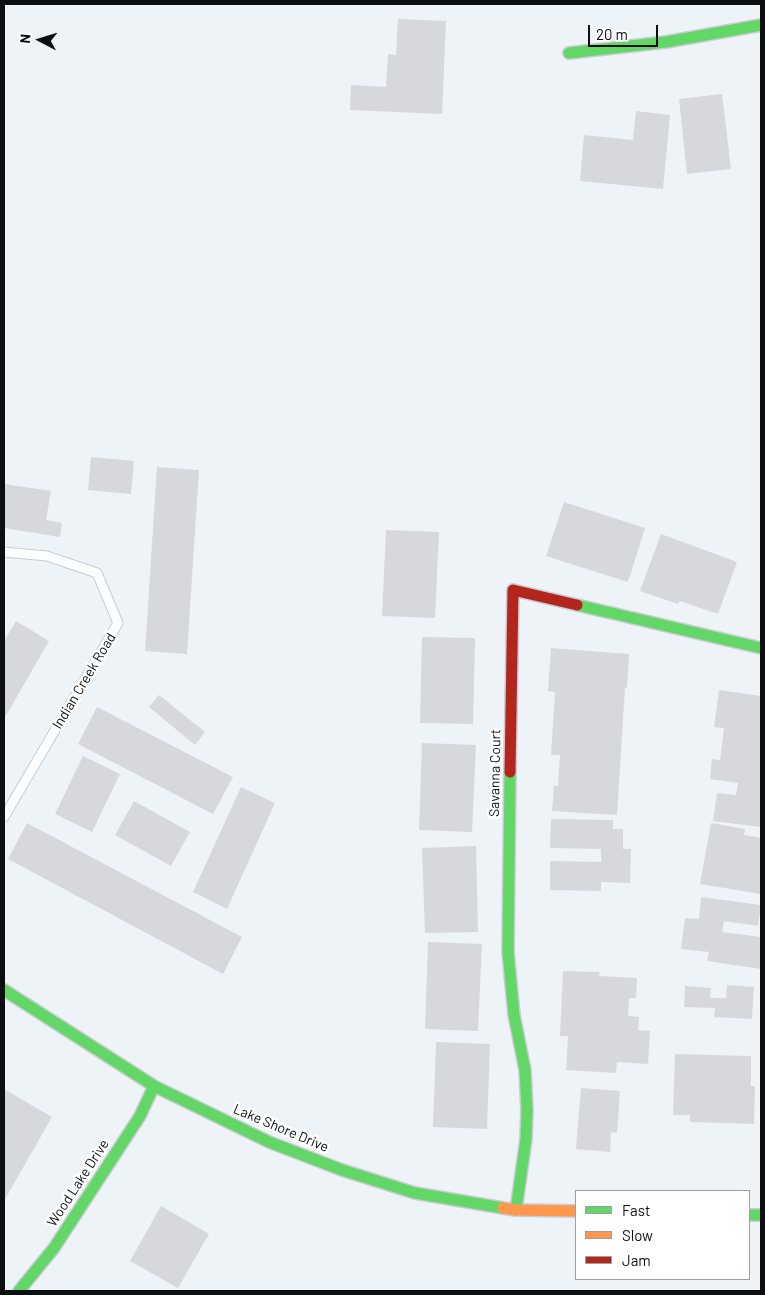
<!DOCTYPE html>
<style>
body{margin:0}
#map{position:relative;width:765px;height:1295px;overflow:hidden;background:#eef3f8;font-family:Barlow,sans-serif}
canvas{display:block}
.frame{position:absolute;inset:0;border:5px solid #0c0f12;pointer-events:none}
.legend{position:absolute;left:575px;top:1190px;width:175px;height:90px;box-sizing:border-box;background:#fff;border:1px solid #9e9fa0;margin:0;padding:6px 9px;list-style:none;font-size:15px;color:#0c0f12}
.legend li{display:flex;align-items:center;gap:10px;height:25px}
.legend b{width:25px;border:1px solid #9e9fa0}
.north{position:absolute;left:15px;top:15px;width:50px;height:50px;-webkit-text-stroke:4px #fff;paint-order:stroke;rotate:275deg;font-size:14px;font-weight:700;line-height:20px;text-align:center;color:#0c0f12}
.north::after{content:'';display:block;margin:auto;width:18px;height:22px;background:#0c0f12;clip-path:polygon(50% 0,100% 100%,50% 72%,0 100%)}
.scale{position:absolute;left:588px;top:25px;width:70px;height:22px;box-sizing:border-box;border:2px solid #0c0f12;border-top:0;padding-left:6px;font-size:15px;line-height:18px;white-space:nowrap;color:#0c0f12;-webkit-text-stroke:4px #fff;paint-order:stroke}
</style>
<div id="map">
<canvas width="765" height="1295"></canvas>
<div class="frame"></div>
<ul class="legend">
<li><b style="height:6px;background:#63d668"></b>Fast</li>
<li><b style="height:6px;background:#ff974d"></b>Slow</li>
<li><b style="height:6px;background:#b3261e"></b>Jam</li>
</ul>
<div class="north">N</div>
<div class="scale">20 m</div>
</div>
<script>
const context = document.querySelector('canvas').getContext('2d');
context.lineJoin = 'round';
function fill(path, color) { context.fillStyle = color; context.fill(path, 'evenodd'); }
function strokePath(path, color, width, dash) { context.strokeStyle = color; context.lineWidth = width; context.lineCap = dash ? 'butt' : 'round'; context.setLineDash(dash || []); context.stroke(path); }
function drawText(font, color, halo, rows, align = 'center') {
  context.font = font + ' Barlow,sans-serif'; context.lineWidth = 5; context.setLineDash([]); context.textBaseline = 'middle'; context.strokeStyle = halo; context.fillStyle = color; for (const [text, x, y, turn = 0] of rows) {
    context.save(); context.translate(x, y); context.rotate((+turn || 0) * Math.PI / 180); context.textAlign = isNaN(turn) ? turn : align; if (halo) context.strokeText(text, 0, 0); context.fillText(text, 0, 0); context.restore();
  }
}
fill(new Path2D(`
 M 398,19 L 446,21 L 442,114 L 350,110 L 351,85 L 386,87 L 388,54 L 396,55 Z
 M 722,94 L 731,169 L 687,174 L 679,99 Z
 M 636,111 L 670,115 L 663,189 L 580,181 L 584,135 L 633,140 Z
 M 91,457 L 134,461 L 131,494 L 88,490 Z
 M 157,467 L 199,470 L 187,654 L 145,651 Z
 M 4,484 L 51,491 L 46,520 L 62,523 L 60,537 L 4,528 Z
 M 564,502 L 645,528 L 628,582 L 546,556 Z
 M 386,530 L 439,532 L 435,618 L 382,616 Z
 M 661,534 L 737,562 L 718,614 L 680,601 L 678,604 L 640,591 Z
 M 16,621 L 49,641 L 4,719 L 4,641 Z
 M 422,637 L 475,638 L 473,724 L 420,723 Z
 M 551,648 L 629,654 L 627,687 L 625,688 L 617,815 L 552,811 L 554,786 L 558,786 L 560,755 L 551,755 L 555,692 L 548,691 Z
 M 719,690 L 761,696 L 761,827 L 713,821 L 717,793 L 736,795 L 738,783 L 710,779 L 712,759 L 720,760 L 724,728 L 714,727 Z
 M 159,695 L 205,732 L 195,745 L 149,707 Z
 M 97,707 L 233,777 L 213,814 L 78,744 Z
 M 422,743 L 476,745 L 472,832 L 419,830 Z
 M 83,756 L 120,774 L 92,832 L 55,814 Z
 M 241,787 L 275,803 L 227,909 L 193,892 Z
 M 134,801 L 190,832 L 171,866 L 115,835 Z
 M 551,819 L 613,820 L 613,829 L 623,829 L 623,849 L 631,849 L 630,883 L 601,882 L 601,891 L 550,890 L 550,861 L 601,862 L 601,849 L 550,848 Z
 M 27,823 L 242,937 L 223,974 L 8,859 Z
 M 711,823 L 745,829 L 744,835 L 761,838 L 761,894 L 700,884 Z
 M 476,846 L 478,932 L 425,933 L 422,848 Z
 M 701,897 L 761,905 L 758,926 L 724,921 L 722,932 L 761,937 L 761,969 L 707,961 L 709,952 L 681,949 L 685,918 L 699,919 Z
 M 428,942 L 482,944 L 478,1031 L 425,1029 Z
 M 563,971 L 600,972 L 599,976 L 637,978 L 636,998 L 629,998 L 628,1016 L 639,1017 L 638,1030 L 650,1031 L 648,1064 L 617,1062 L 616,1073 L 566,1070 L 568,1036 L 560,1036 Z
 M 727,985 L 754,987 L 752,1019 L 714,1017 L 715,1008 L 684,1007 L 685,986 L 711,988 L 710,998 L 726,998 Z
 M 436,1042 L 490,1044 L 487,1129 L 433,1127 Z
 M 675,1054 L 751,1056 L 751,1086 L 755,1086 L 754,1124 L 690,1122 L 690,1115 L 673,1115 Z
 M 581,1088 L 620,1091 L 617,1133 L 611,1132 L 610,1152 L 576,1149 Z
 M 4,1089 L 52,1117 L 4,1201 Z
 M 161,1206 L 209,1234 L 178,1288 L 130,1261 Z`), '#d7d8dc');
const lane = new Path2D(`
 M 4,552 L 47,556 L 97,573 L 118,623 L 4,817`);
const fast = new Path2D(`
 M 569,53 L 666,42 L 761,25
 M 577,605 L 761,648
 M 510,772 L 508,952 L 514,1015 L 525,1070 L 527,1110 L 526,1139 L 516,1210
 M 4,990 L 154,1086 L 269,1142 L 342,1170 L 415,1193 L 503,1208
 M 749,1215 L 761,1215
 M 19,1291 L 54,1248 L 140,1116 L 154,1086`);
const slow = new Path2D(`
 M 503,1208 L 516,1210 L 576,1211`);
const jam = new Path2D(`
 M 510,772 L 513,590 L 577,605`);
strokePath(lane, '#c9cdd1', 11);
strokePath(fast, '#c9cdd1', 14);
strokePath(slow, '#c9cdd1', 14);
strokePath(jam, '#c9cdd1', 14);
strokePath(lane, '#fcfdfe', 9);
strokePath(fast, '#63d668', 11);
strokePath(slow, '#ff974d', 11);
strokePath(jam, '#b3261e', 11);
drawText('14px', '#0c0f12', '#fff', [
 ["Indian Creek Road",84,681,-59],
 ["Savanna Court",495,773,-89],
 ["Lake Shore Drive",281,1128,23],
 ["Wood Lake Drive",78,1183,-57]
]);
</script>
